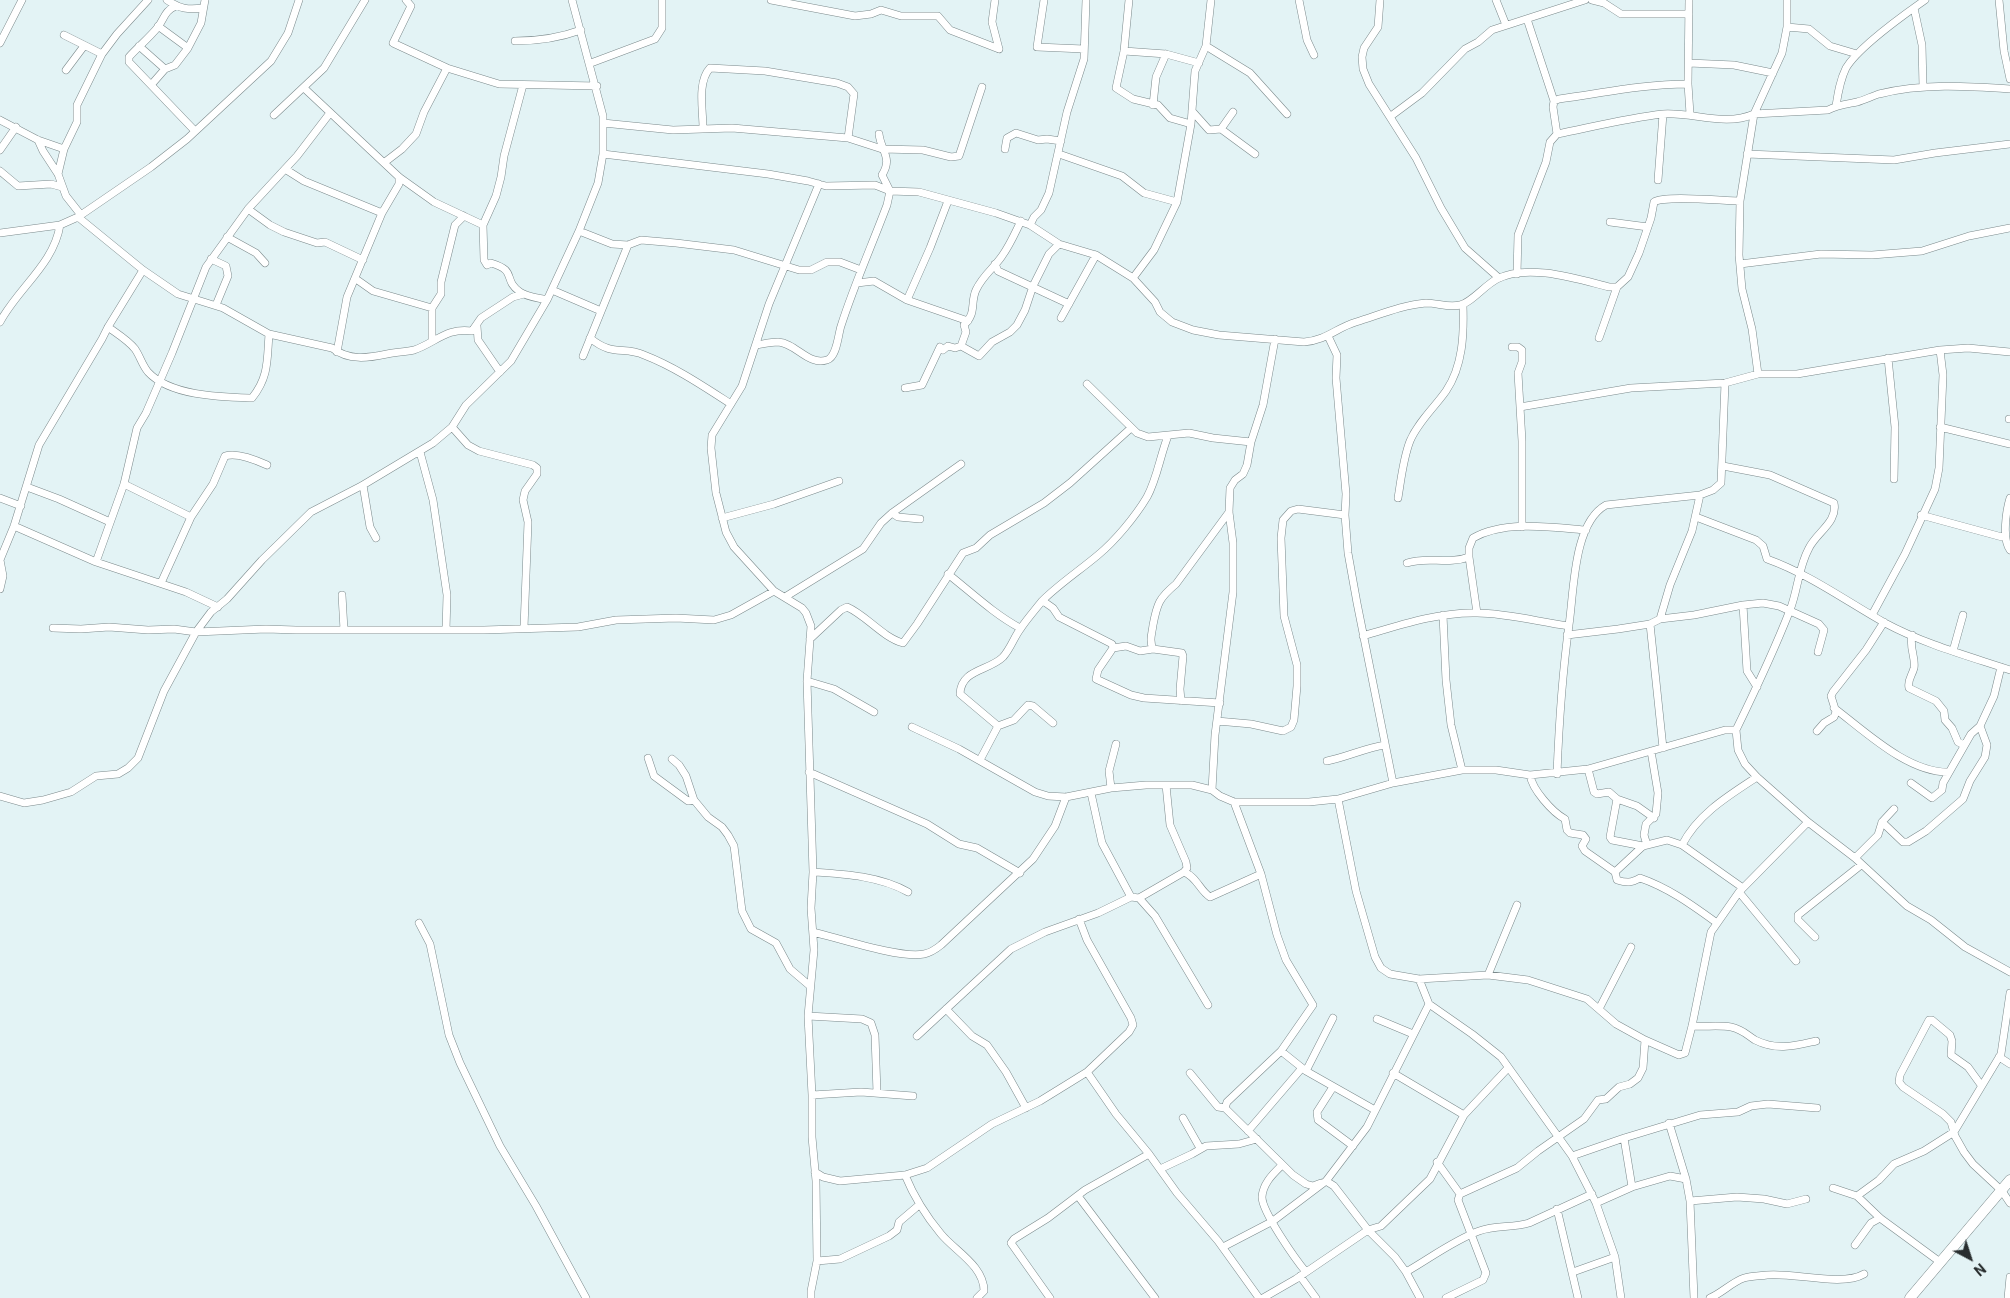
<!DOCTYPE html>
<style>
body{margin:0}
#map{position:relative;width:2010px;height:1298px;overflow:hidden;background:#e3f3f5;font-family:Roboto,sans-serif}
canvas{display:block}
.north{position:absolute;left:1945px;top:1233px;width:50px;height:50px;-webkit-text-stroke:4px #e3f3f5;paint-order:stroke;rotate:140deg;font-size:14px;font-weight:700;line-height:20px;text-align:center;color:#292e2f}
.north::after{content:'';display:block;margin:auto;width:18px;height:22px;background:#292e2f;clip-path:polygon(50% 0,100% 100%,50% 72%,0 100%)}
</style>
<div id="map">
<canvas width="2010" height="1298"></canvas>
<div class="north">N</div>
</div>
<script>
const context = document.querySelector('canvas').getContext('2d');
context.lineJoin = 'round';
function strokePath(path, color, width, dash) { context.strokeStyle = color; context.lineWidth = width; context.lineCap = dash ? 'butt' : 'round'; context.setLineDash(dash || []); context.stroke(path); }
const street = new Path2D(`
 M 167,0 C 180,9 188,10 203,8
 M 406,0 L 411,6 L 393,43 L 447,68 L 499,84 L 597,86
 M 771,0 L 855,16 L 871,14 L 881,10 L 901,16 L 938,16 L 950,30 L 999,49
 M 995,0 L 992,22 L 999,49
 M 1044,0 L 1037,47 L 1084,49
 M 1129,0 L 1124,51 L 1116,88 L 1133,99 L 1158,105 L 1170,118 L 1191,124
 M 1299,0 L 1307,40 L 1314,55
 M 1380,0 L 1378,27 L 1364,48 L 1362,57 L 1363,69 L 1369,84 L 1416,158 L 1441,208 L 1465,248 L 1499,278
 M 1496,0 L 1506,25
 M 1592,0 L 1604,3 L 1621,14 L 1689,14
 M 1689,0 L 1688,84 L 1690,114
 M 1999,0 L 2004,51 L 2010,79
 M 176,6 C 165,10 164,19 158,27 C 149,38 138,47 129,57 L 129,62 L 195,131
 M 1914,8 L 1922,45 L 1923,87
 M 1527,19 L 1554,101
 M 158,26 L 188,48
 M 1787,27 L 1809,29 L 1830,46 L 1857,54
 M 64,35 L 102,54
 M 515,41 C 539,41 559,38 581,30
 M 0,43 L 22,0
 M 139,46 L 165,69
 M 1206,46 L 1250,73 L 1287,114
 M 1124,51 L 1166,54 L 1199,63
 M 591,63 L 655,39 L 662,28 L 662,0
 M 1689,63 L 1734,65 L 1773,73
 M 66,70 L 84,46
 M 151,85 L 165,69 L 175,65 L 188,48 L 201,23 L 205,0
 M 523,85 L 504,156 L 501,177 L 496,196 L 483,225 L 484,260 L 487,265 L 491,263 C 518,271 502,279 520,292 C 527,297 539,298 547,300
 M 304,88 L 399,177 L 434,202 L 483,225
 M 1153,105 L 1156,77 L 1166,54
 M 1836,106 C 1838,93 1840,80 1846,68 C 1858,48 1905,14 1925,0
 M 1192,111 L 1209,130 L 1221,129 L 1255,154
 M 274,115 L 324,68 L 365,0
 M 1391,116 L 1422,93 L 1465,49 L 1478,42 L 1492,30 L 1585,0
 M 0,120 L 38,140 L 64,149
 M 603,123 L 673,130 L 732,128 L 848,138 L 882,149 L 923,150 L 951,157 L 959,156 L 982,87
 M 703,128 C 703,110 697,82 710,68 L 765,71 L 837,83 L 848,87 L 854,94 L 848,138
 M 1221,129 L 1233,112
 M 1557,134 L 1553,107 L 1554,101 L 1559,99 C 1603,93 1644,84 1688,84
 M 38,140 L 43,151 L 58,174 L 66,196 L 81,215
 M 1005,149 L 1007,138 L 1016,133 L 1038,140 L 1047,139 L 1061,141
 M 0,150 L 16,127
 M 603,154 L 768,174 L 808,181 L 826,186 L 875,185 L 890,191 L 919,192 L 996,213 L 1030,225 L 1059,244 L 1096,255 L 1133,278 L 1155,302 L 1160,312 L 1172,322 L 1193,330 L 1219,335 L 1304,342 C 1327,340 1336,328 1356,322 C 1379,315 1402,305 1426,303 C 1438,303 1448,308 1460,305 C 1471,303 1485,285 1497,279 C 1528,263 1577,279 1609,287 L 1617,287
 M 1059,154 L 1122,176 L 1144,193 L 1177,202
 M 1747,154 L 1894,160 L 1935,153 L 2010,144
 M 385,162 L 402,149 L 416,134 L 424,112 L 447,68
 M 285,169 L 304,181 L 382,213
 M 0,171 L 18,186 L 51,184 L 62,187
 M 58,174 L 64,149 L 77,122 L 77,105 L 102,54 L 117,34 L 148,0
 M 1658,180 L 1663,114
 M 248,209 L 270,225 L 284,232 L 317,243 L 325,242 L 363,260
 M 78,217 L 143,270 L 178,294 L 223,308 L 269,334 L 332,348 C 349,361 368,358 387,354 C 396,352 406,352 414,350 C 435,343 447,327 472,331 L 481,318 L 513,297 L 524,294
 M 1610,222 L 1648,227
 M 1030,225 L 1034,217 L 1041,210 L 1049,193 L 1067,112 L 1084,59 L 1086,0
 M 579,231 L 612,244 L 628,245 L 641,240 L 676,243 L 734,250 L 799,270 L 811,270 L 827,262 L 840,262 L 861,270
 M 0,233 L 60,225 L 78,217 L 151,167 L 187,139 L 271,61 L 288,33 L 299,0
 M 227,237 L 256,253 L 265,263
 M 211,259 L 226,266 L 228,276 L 216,305
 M 995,264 L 998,271 L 1069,304
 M 1740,264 L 1821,254 L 1872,255 L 1922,251 L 1969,236 L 2010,228
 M 1517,274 L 1518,235 L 1546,162 L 1550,142 L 1557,134 C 1592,127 1628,118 1663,114 C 1694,112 1725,127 1754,114 L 1828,110 C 1837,105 1847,104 1857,102 C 1865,100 1872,96 1879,94 C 1922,83 1967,86 2010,89
 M 1133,278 L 1154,250 L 1177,202 L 1191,124 L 1195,71 L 1206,46 L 1211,0
 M 356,279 L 373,291 L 432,308
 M 857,283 L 874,281 L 907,300 L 968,321
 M 552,290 L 601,311
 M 907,300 L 930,248 L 948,201
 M 1061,318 L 1096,255
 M 0,322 C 18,288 54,264 60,225
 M 477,326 L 478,340 L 500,372
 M 108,327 C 116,333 128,340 135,349 C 140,356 142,365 148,372 C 170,396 221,397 252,398 C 269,377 267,360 269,334
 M 1328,336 L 1337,355 L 1336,378 L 1346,494 L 1345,515 L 1348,553 L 1357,603 L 1393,783
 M 590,338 C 613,357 623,346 644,355 C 675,367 703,386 731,404
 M 1599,338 L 1617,287 L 1628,277 L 1639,253 L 1651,218 L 1654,202 C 1665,195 1723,201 1740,201
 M 432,340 L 432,308 L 441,294 L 441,282 L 455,225 L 464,216
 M 756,345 C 763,344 771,342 778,342 C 796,343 808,366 827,360 C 837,357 838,335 841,326 C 854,285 872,245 887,205 L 890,191 L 882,175 C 893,158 881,151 879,134
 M 961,346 L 966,332 L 964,325 C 977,313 970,303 976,290 C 983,275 994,268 1002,256 C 1010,245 1015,233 1021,221
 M 1512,347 L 1518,347 L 1522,350 L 1522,362 L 1518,373 L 1522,441 L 1522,527
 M 337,352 L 347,297 L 382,213 L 399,184 L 399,177
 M 583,356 L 628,245
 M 1888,358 L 1895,427 L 1894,479
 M 1758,374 L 1752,329 L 1742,289 L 1739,255 L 1740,201 L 1754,114 L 1782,53 L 1787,27 L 1787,0
 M 1087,384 L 1137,433 L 1148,437 L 1189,433 L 1213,438 L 1251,442
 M 905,388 L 922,385 L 940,347 L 943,350 L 948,346 L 955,348 L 961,346 L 979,356 L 992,342 L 1010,332 L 1017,325 L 1025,310 L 1033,286 L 1049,254 L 1059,244
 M 1520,407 L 1631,388 L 1725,383 L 1758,374 L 1797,374 L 1940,350 L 1968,348 L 2010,352
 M 2009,419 L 2010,419
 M 452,427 L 468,445 L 479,451 L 533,465 L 537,468 L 537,474 L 525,491 L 523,500 L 528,522 L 524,628
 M 1940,427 L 2010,444
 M 420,452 L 433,500 L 447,595 L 446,630
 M 1723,466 L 1770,475 L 1834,503 C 1838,522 1817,532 1809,548 C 1798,568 1798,590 1790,610 C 1774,651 1755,691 1736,730 L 1738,750 L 1745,764 L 1757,777 L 1808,822 L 1855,858 L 1907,906 L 1931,920 L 1965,947 L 2010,972
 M 124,484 L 191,517
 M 363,485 L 370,527 L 376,538
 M 27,487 L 59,499 L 110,522
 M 0,498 L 21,506
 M 1398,498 C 1401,480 1403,459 1410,441 C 1418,422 1434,408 1446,391 C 1463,366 1464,334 1463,305
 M 2010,498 C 2006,511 2002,539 2010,550
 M 892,513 L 898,517 L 920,519
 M 1921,515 L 2002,537 L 2005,535
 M 1696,517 L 1756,540 L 1763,546 L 1767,559 C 1809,574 1846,601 1885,623 C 1924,644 1968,656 2010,670
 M 722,518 L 774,504 L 839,481
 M 14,526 L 96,562 L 186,592 L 218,607
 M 1469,557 L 1477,613
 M 96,562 L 124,484 L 137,428 L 146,413 L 172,353 L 206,267 L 248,209 L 297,156 L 330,113
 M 1407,563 C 1427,556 1448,565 1469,557 L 1469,548 L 1473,538 C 1505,520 1551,527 1586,530
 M 948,574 C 972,593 994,614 1020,628
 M 161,583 L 191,517 L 213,484 L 225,456 C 237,452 256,460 267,465
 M 0,589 L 3,576 L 0,560 L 14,526 L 39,445 L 102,339 L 108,327 L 143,270
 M 774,591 L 734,547 L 726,532 L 716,493 L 711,448 L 712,435 L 742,386 L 769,304 L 819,184
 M 342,595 L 344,630
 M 785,597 L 863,549 L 881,523 L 892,513 L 961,464
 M 1043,601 L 1053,608 L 1059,617 L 1112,644 L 1113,648 L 1126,646 L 1140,651 L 1153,649
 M 1743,605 L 1747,671 L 1757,687
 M 1443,615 L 1446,680 L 1451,725 L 1462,770
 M 1872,615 L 1905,554 L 1935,489 L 1939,468 L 1943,375 L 1940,350
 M 1660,619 L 1670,585 L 1692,531 L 1700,495
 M 1650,624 L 1663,748
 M 53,628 L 81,629 L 109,627 L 148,630 L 174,629 L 196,632 L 266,629 L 296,630 L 484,630 L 578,627 L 616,620 L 676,618 L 714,620 L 731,615 L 774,591 L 802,608 L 806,613 L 811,626 L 807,681 L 813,872 L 811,908 L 814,950 L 808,1016 L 812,1095 L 812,1137 L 816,1181 L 817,1261 L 811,1291 L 811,1298
 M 1567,635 L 1618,629 L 1650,624 L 1660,619 L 1694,615 L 1743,605 L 1763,603 L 1779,606 L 1819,624 L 1824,630 L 1818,652
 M 1912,635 C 1909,648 1916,658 1914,668 C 1912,676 1907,680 1909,688 L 1936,701 L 1944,711 L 1945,720 L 1952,728 L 1958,742 L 1964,745
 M 1363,636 C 1400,625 1438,612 1477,613 C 1507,613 1539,622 1569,626
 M 810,639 L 841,610 L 847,607 C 866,615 882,637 903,643 L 917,624 L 963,553 L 976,548 L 990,535 L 1044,503 L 1070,483 L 1131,428
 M 1113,648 L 1098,670 L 1096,679 L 1131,695 L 1144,698 L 1220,703
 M 1953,651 L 1963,615
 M 807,681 L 834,689 L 874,712
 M 1181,701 L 1180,689 L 1183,656 L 1182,653 L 1153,649 C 1149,640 1152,634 1153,625 C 1157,604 1159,598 1176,584 L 1229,512
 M 1834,708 C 1866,732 1908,773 1949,772
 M 1217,721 L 1251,724 L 1283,731 L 1291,727 L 1294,720 L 1297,686 L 1297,665 L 1284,616 L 1281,538 L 1283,520 L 1291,511 L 1298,509 L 1345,515
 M 998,726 L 960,694 C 961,669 989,671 1003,657 C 1011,648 1014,637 1021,628 C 1027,619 1035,610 1042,601 C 1059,584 1079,571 1098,555 C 1115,541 1135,517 1147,497 C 1157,479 1160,456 1168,436
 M 912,727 L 959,749 L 1035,792 L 1048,796 L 1066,797 L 1111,788 L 1146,785 L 1192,785 L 1212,790 L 1220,796 L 1234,802 L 1309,802 L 1338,799 L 1393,783 L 1462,770 L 1496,770 L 1530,775 L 1588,769 L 1725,730 L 1736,730
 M 1817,731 L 1824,723 L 1834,717 L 1836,712 L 1831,696 L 1833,692 L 1866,650 L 1884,622
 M 648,758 L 654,776 L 688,801 L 694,800
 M 672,759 L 679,765 L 686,776 L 694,800 L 708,817 L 722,827 L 728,835 L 734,846 L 742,911 L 751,929 L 776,943 L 790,969 L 810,986
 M 980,760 L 998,726 L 1014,720 L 1028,705 L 1033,706 L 1053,723
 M 1327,761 C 1347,757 1365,748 1385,745
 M 1588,769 L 1594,792 L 1597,794 L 1609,792 L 1617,799 L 1637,806 L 1654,818
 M 809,772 L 927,824 L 959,844 L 977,848 L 1020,873
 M 1557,774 C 1559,722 1562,676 1569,625 C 1574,592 1573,523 1606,505 L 1700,495 L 1713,490 L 1721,483 L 1725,383
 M 1530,775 C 1532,789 1552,812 1565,819 L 1567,830 L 1570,833 L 1583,835 L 1586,839 L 1582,846 L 1585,851 L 1615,872 L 1617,880 C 1627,883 1631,883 1640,878 C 1669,888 1692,905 1717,923
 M 1911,783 L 1932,798 L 1942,790 L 1943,783 L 1971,734 L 1980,726 L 1994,696 L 2001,667
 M 1111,788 L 1109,771 L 1116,744
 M 1212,790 L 1215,735 L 1233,592 L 1233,543 L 1229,512 L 1230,488 L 1235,480 L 1243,474 L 1247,465 L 1251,442 L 1263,405 L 1275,339
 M 1091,793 L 1102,843 L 1131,897
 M 0,796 L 24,803 L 43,800 L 71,792 L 96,776 L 118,774 L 128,768 L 138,758 L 164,691 L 196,632 L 211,612 L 227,599 L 262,560 L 311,512 L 363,485 L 433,443 L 452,427 L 466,405 L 511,361 L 547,300 L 579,231 L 598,183 L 603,154 L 603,116 L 572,0
 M 1338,799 L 1356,891 L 1375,957 L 1381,968 L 1390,974 L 1419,979 L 1488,975 L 1528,980 L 1587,999 L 1616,1024 L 1645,1040 L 1679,1055 L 1685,1053 L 1692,1026 L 1711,932 L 1739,892 L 1808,822
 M 1617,799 L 1610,837 L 1612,840 L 1643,846
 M 1882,822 L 1903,842 L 1908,842 L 1926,831 L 1963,799 L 1970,781 L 1985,757 L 1987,745 L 1980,726
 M 1647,845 L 1644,835 L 1646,824 L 1656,814 L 1658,793 L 1651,751
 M 1682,845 C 1698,814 1728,796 1757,777
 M 1855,858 L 1878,835 L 1882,822 L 1894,809
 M 813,872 C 844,874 880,876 908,892
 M 1184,872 C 1197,877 1200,891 1210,897 L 1261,874
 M 1615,872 L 1643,846 L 1667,840 L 1682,845 L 1743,888
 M 1739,892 L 1796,961
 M 1139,898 L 1155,916 L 1208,1005
 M 419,923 L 430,944 L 449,1035 L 460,1063 L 500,1146 L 536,1206 L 586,1298
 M 813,932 C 838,938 901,959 924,954 C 930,953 936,949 941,945 L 1033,859 L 1055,826 L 1066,797
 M 1815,937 L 1798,920 L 1798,915 L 1861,865
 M 1488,975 L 1517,905
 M 1419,979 L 1429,1004 L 1472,1034 L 1501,1057 L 1572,1156 L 1596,1203 L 1615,1257 L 1621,1298
 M 946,1009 L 972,1036 L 987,1045 L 1006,1072 L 1026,1108
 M 1599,1009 L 1631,947
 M 808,1016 L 862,1019 L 871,1023 L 875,1035 L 877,1093
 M 1377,1019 L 1413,1034
 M 1692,1026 C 1705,1027 1719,1025 1731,1027 C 1742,1029 1747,1035 1755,1040 C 1777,1051 1794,1046 1816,1041
 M 917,1036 L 1011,949 L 1045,932 L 1098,913 L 1131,897 L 1139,898 L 1184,872 L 1187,868 L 1186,862 L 1170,825 L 1166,785
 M 1281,1051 L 1306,1071 L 1375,1110
 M 1999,1057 L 2010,1064
 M 1306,1071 L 1333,1018
 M 1087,1072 L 1116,1114 L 1149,1154 L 1177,1193 L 1218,1241 L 1259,1298
 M 1190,1073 L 1218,1107 L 1225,1108 L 1293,1175 L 1306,1184 L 1313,1186 L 1321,1183
 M 1393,1073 L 1464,1115
 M 1981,1085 L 1968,1067 L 1951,1055 L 1952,1041 L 1950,1035 L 1932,1020 L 1929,1020 L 1900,1075 L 1899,1082 L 1903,1087 L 1943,1114 L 1951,1122 L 1955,1136 L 1964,1152 L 1973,1164 L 2002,1191 L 2010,1203
 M 1333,1087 L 1317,1112 L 1318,1120 L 1353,1146
 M 812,1095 L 861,1092 L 913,1096
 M 1225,1108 L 1227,1102 L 1281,1051 L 1313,1005 L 1286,960 L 1277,935 L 1261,874 L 1234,802
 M 1183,1118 L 1200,1148
 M 1669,1123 L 1686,1179 L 1690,1201 L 1694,1298
 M 1248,1131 L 1302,1068
 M 1624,1138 L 1632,1187
 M 1572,1156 L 1624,1138 L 1700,1115 L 1738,1112 L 1751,1106 L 1768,1104 L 1817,1108
 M 1437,1162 L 1460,1194
 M 1282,1165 C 1273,1174 1263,1183 1262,1197 C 1262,1212 1296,1260 1306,1272
 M 1160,1169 L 1192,1154 L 1206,1146 L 1239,1144 L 1257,1139
 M 815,1172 L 823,1177 L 840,1181 L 905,1175 L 927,1168 L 992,1124 L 1040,1101 L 1087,1072 L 1129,1032 L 1133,1025 L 1131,1018 L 1087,940 L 1079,919
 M 905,1175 C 914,1197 926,1216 941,1234 C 955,1251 984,1266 984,1291 L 977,1298
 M 1326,1181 L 1334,1186 L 1368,1230 L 1395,1257 L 1406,1272 L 1420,1298
 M 1833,1188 L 1857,1196 L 1880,1218 L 1940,1262
 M 1078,1196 L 1155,1298
 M 1857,1196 L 1879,1180 L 1894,1164 L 1924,1151 L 1954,1132 L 2001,1054 L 2010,993
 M 1690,1201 L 1737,1197 L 1764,1199 L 1787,1204 L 1806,1199
 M 1596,1203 L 1632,1187 L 1670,1176 L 1686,1179
 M 1557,1209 L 1578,1298
 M 1855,1245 L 1871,1223 L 1880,1218
 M 1223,1247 L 1273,1221 L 1326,1181 L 1367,1127 L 1429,1004
 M 817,1261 L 840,1259 L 889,1236 L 897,1230 L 899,1222 L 919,1205
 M 1406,1272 C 1429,1259 1454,1240 1479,1231 C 1495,1225 1512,1228 1529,1223 L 1592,1194
 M 1573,1272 L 1615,1257
 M 1300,1276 L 1316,1298
 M 1050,1298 L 1011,1243 L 1014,1239 L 1048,1218 L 1085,1190 L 1149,1154
 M 1263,1298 L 1296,1279 L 1368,1230 L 1381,1226 L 1430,1179 L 1464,1115 L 1508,1068
 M 1446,1298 L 1483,1280 L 1486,1273 L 1458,1200 L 1460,1194 L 1517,1168 L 1538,1151 L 1584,1119 L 1598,1100 L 1606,1099 L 1619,1087 L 1630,1084 L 1638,1078 L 1643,1068 L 1645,1040
 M 1710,1298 C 1722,1293 1732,1282 1744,1278 C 1751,1276 1760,1276 1767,1275 C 1793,1272 1842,1287 1864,1274
 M 2008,1298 L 2010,1277`);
const secondary = new Path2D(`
 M 1910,1298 L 2010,1180`);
strokePath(street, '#7b898b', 8);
strokePath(secondary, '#7b898b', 11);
strokePath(street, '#fff', 7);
strokePath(secondary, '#fff', 10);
</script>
